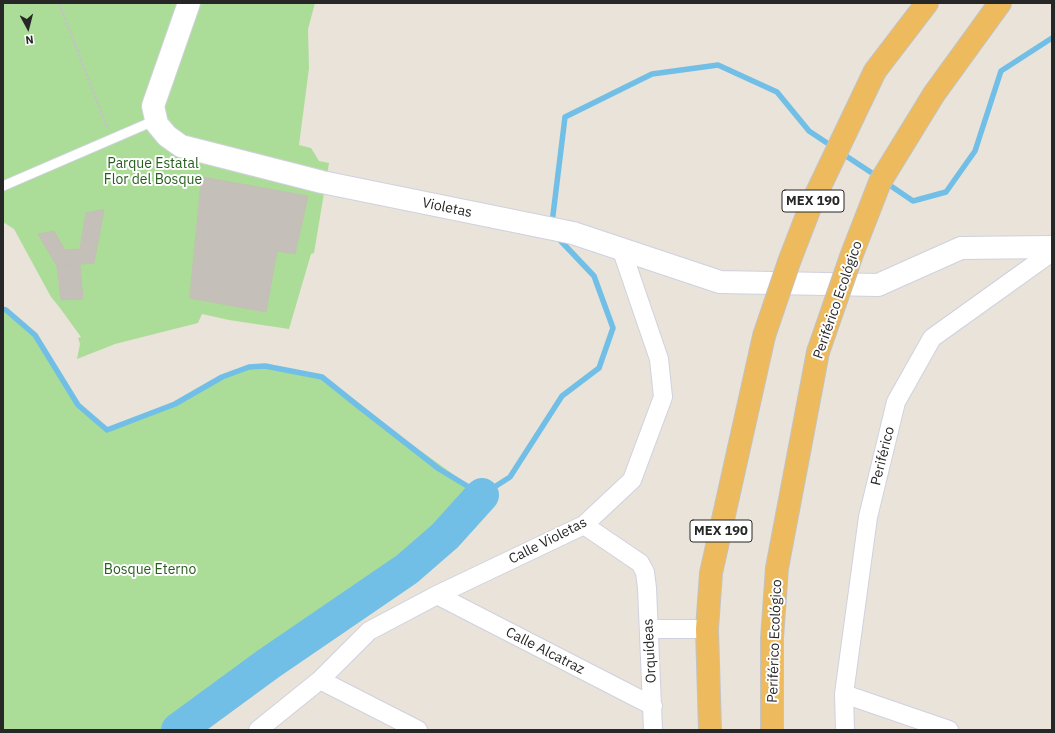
<!DOCTYPE html>
<meta charset="utf-8">
<style>
body{margin:0}
#map{position:relative;width:1055px;height:733px;overflow:hidden;background:#e9e3d9;font-family:"IBM Plex Sans",sans-serif}
canvas{display:block}
.frame{position:absolute;inset:0;border:4px solid #272727;pointer-events:none}
.north{position:absolute;left:8px;top:8px;width:40px;height:40px;-webkit-text-stroke:3px #fff;paint-order:stroke;rotate:173deg;font-size:11px;font-weight:700;line-height:16px;text-align:center;color:#272727}
.north::after{content:'';display:block;margin:auto;width:14px;height:18px;background:#272727;clip-path:polygon(50% 0,100% 100%,50% 72%,0 100%)}
</style>
<div id="map">
<canvas width="1055" height="733"></canvas>
<div class="frame"></div>
<div class="north">N</div>
</div>
<script>
const context = document.querySelector('canvas').getContext('2d');
context.lineJoin = 'round';
function fill(path, color) { context.fillStyle = color; context.fill(path, 'evenodd'); }
function strokePath(path, color, width, dash) { context.strokeStyle = color; context.lineWidth = width; context.lineCap = dash ? 'butt' : 'round'; context.setLineDash(dash || []); context.stroke(path); }
function drawText(font, color, halo, rows, align = 'center') {
  context.font = font + ' "IBM Plex Sans",sans-serif'; context.lineWidth = 4; context.setLineDash([]); context.textBaseline = 'middle'; context.strokeStyle = halo; context.fillStyle = color; for (const [text, x, y, turn = 0] of rows) {
    context.save(); context.translate(x, y); context.rotate((+turn || 0) * Math.PI / 180); context.textAlign = isNaN(turn) ? turn : align; if (halo) context.strokeText(text, 0, 0); context.fillText(text, 0, 0); context.restore();
  }
}
fill(new Path2D(`
 M 3,3 L 315,3 L 308,29 L 309,68 L 299,145 L 311,148 L 319,161 L 329,163 L 314,253 L 311,254 L 289,329 L 229,320 L 202,314 L 198,323 L 115,344 L 77,359 L 80,344 L 78,338 L 81,337 L 60,308 L 51,297 L 14,229 L 3,222 Z
 M 3,309 L 6,310 L 35,335 L 78,405 L 107,430 L 175,404 L 222,377 L 249,367 L 265,366 L 322,377 L 357,405 L 482,495 L 445,536 L 407,569 L 268,664 L 178,730 L 3,730 Z`), '#abdd98');
strokePath(new Path2D(`
 M 840,152 L 878,177
 M 885,182 L 913,201 L 946,192 L 975,151 L 1001,71 L 1052,38
 M 552,223 L 565,117 L 652,74 L 718,65 L 777,92 L 809,131 L 833,147
 M 3,309 L 6,310 L 35,335 L 78,405 L 107,430 L 175,404 L 222,377 L 249,367 L 265,366 L 322,377 L 357,405 L 439,469 L 482,495 L 510,477 L 562,396 L 599,368 L 613,328 L 594,276 L 558,238`), '#71bfe6', 5.5);
strokePath(new Path2D(`
 M 178,730 L 268,664 L 407,569 L 445,536 L 482,495`), '#71bfe6', 34);
const building = new Path2D(`
 M 202,177 L 308,196 L 295,254 L 277,251 L 266,312 L 190,298 Z
 M 104,210 L 94,263 L 57,266 L 38,234 L 54,231 L 65,250 L 80,249 L 86,213 Z
 M 80,265 L 83,299 L 61,300 L 57,266 Z`);
fill(building, '#c4c0b9');
strokePath(building, '#c4bfb3', 1);
const service = new Path2D(`
 M 3,186 L 156,120`);
const minor = new Path2D(`
 M 584,525 L 640,563 L 645,572 L 647,588 L 653,730
 M 437,595 L 653,706
 M 649,629 L 707,629
 M 320,680 L 418,730
 M 844,694 L 949,730
 M 258,730 L 320,680 L 369,631 L 437,595 L 584,525 L 632,480 L 663,397 L 659,359 L 621,248
 M 845,730 L 844,694 L 868,517 L 896,402 L 932,338 L 1052,252`);
const tertiary = new Path2D(`
 M 189,3 L 153,106 L 157,124 L 167,136 L 181,146 L 322,182 L 573,233 L 720,282 L 878,285 L 961,248 L 1052,247`);
const trunk = new Path2D(`
 M 875,71 L 927,3
 M 934,94 L 1000,3
 M 710,730 L 707,629 L 711,573 L 764,336
 M 772,730 L 772,638 L 777,568 L 818,352`);
strokePath(service, '#cfd1df', 11);
strokePath(minor, '#cfd1df', 20);
strokePath(tertiary, '#cfd1df', 24);
strokePath(trunk, '#c3c3c3', 24);
strokePath(new Path2D(`
 M 59,3 L 107,127`), '#c3c3c3', 2.5, [3, 2]);
strokePath(service, '#fff', 9);
strokePath(minor, '#fff', 18);
strokePath(tertiary, '#fff', 22);
strokePath(trunk, '#edbb5d', 22);
const trunkBridge = new Path2D(`
 M 764,336 L 789,262 L 811,205 L 875,71
 M 818,352 L 852,254 L 880,182 L 934,94`);
strokePath(trunkBridge, '#c3c3c3', 24, []);
strokePath(trunkBridge, '#edbb5d', 22);
for (const [x, y, w] of [
 [813,201,62],
 [721,531,62]
]) { const box = new Path2D(); box.roundRect(x - w / 2, y - 11, w, 22, 3); context.fillStyle = '#fff'; context.fill(box); strokePath(box, '#272727', 1); }
drawText('bold 13px', '#272727', null, [
 ["MEX 190",813,201],
 ["MEX 190",721,531]
]);
drawText('14px', '#265e1d', '#fff', [
 ["Parque Estatal",153,164],
 ["Flor del Bosque",153,180],
 ["Bosque Eterno",150,570]
]);
drawText('14px', '#272727', '#fff', [
 ["Violetas",447,208,12],
 ["Periférico Ecológico",838,300,-71],
 ["Periférico",883,456,-76],
 ["Calle Violetas",548,541,-27],
 ["Periférico Ecológico",775,641,-88],
 ["Calle Alcatraz",545,651,27],
 ["Orquídeas",650,651,-93]
]);
</script>
